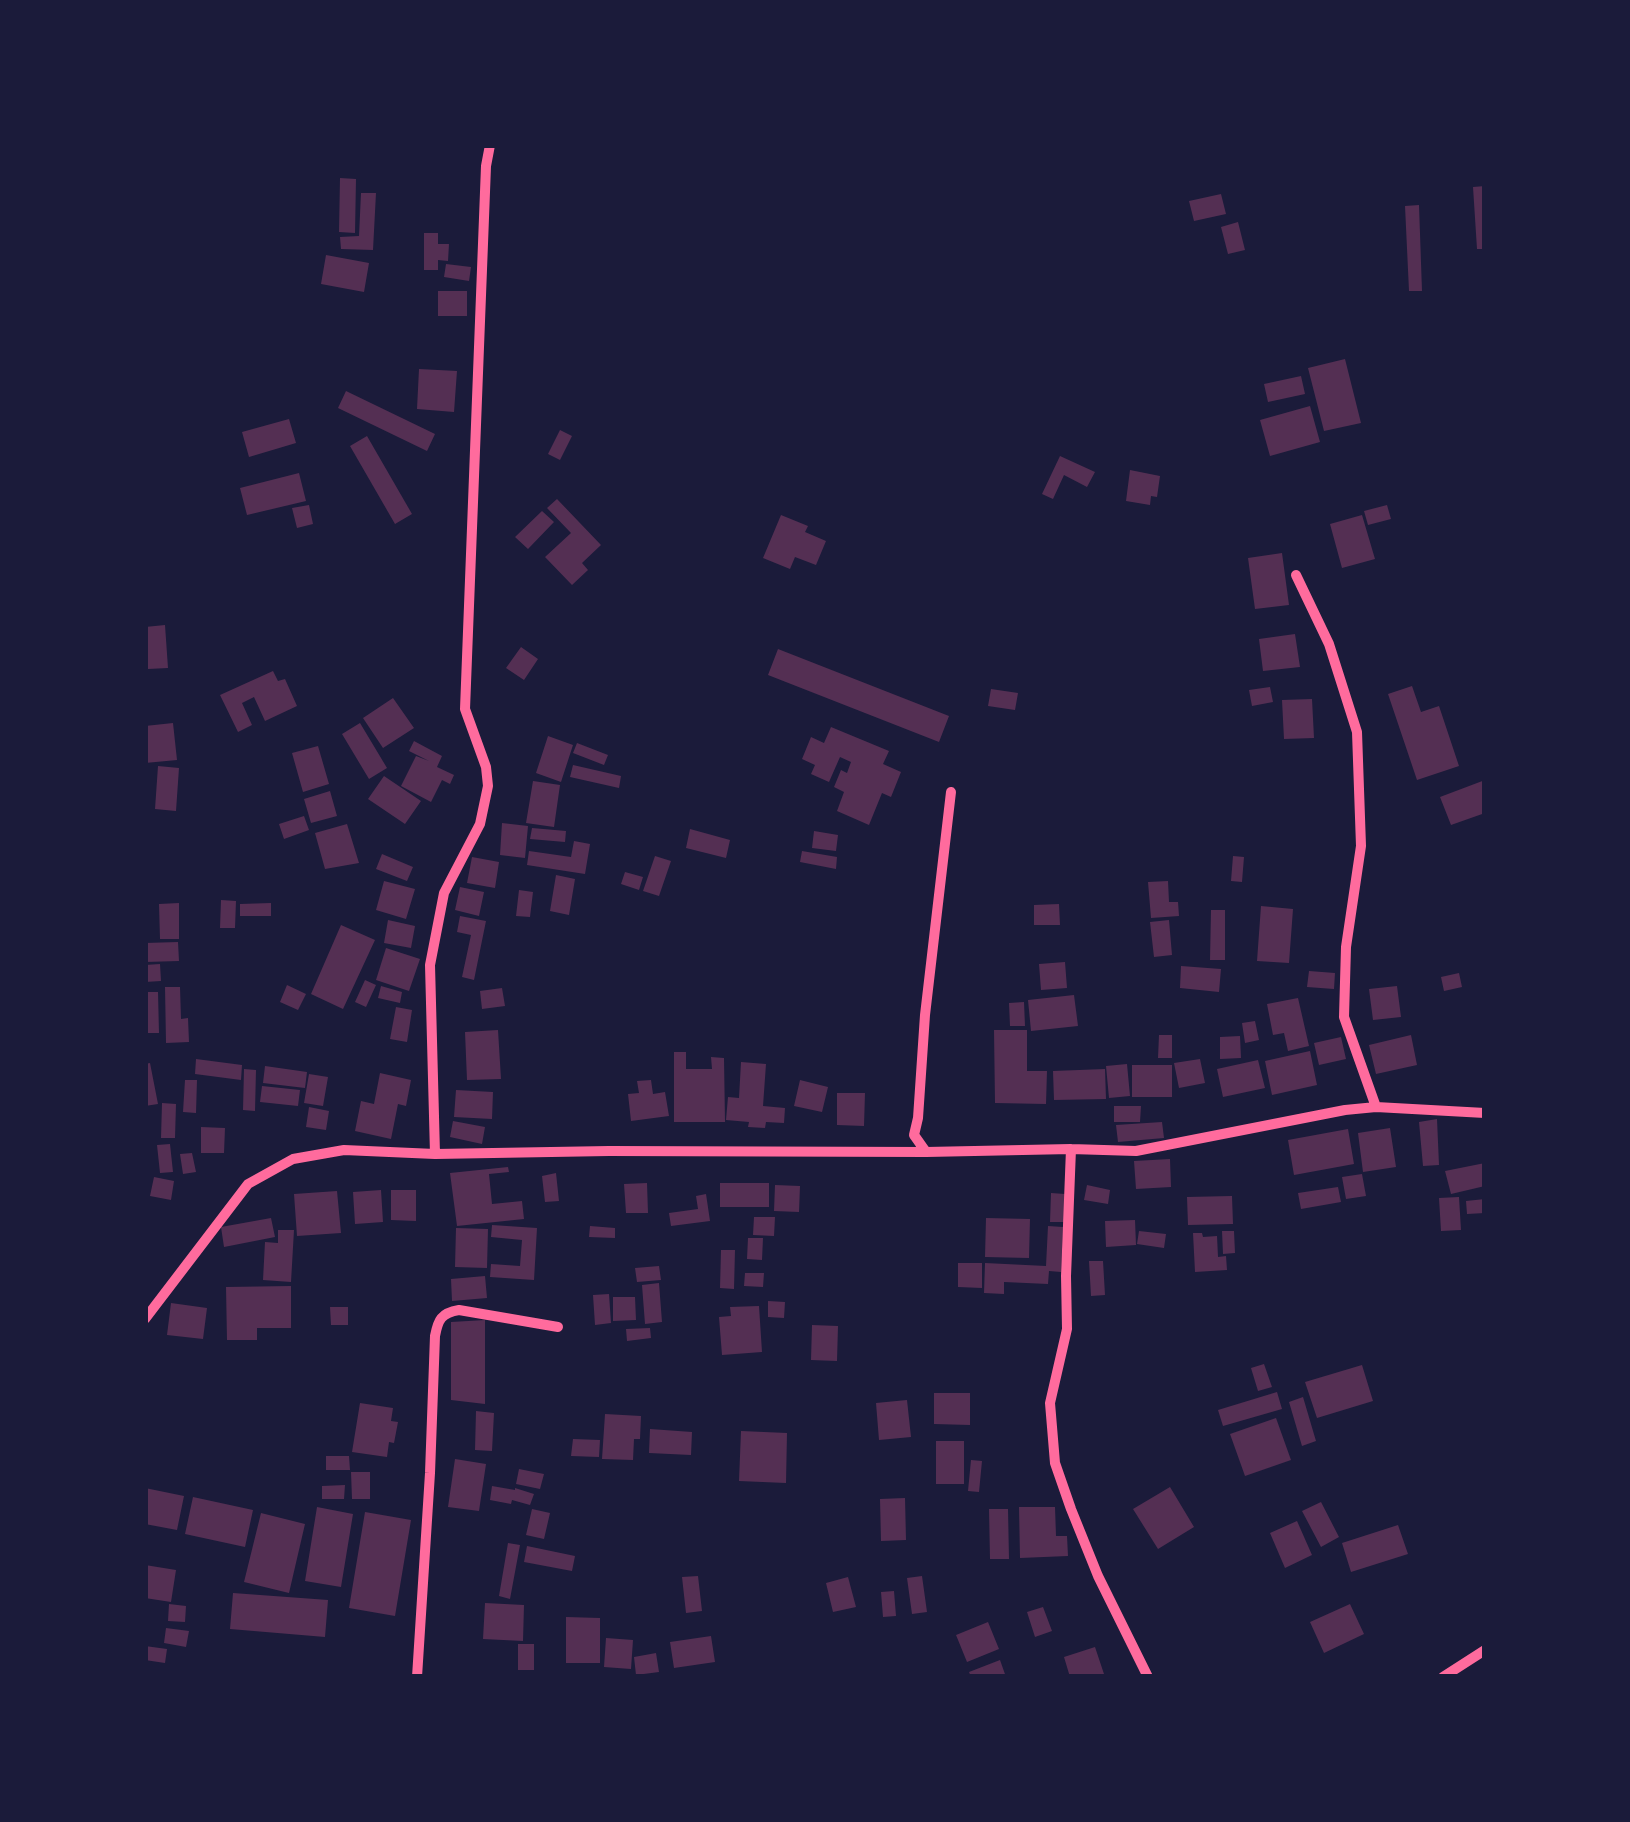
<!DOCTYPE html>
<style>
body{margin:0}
#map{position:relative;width:1630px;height:1822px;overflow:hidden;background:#1b1b3a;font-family:"IBM Plex Sans",sans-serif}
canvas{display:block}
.frame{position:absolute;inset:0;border:148px solid #1b1b3a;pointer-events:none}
</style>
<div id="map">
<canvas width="1630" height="1822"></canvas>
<div class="frame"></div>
</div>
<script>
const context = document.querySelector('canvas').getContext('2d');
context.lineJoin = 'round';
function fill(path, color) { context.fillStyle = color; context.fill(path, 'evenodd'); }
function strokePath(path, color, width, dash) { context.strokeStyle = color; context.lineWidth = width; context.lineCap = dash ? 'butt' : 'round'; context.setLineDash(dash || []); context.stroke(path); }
fill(new Path2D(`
 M 340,178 L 356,179 L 355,233 L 339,232 Z
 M 1485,186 L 1485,249 L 1477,249 L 1473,187 Z
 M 361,193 L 376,193 L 373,250 L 341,249 L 340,237 L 359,236 Z
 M 1221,194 L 1226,214 L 1194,221 L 1189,201 Z
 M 1419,205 L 1422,291 L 1409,291 L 1405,206 Z
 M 1238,222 L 1245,250 L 1228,254 L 1221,227 Z
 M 424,233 L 438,233 L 438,244 L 449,244 L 448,261 L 438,260 L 438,270 L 424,270 Z
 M 326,255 L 369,263 L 364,292 L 321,284 Z
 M 446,264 L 471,267 L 469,281 L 444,277 Z
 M 438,291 L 467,291 L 467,316 L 438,316 Z
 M 1345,359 L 1361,423 L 1324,431 L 1308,368 Z
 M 419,369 L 457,371 L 454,412 L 417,409 Z
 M 1301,376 L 1305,394 L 1268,402 L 1264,384 Z
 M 346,391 L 435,434 L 427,451 L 338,408 Z
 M 1310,406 L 1320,442 L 1270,456 L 1260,420 Z
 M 289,419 L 296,443 L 249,457 L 242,432 Z
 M 560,430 L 572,436 L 560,460 L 548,454 Z
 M 367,436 L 412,514 L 395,524 L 350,446 Z
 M 1060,456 L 1095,472 L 1087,487 L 1064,475 L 1053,499 L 1042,494 Z
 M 1130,470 L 1160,476 L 1157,497 L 1151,496 L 1150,505 L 1126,501 Z
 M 299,473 L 306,501 L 247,515 L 240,488 Z
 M 557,499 L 601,545 L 582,563 L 588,570 L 572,585 L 545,557 L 571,533 L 547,508 Z
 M 309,505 L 313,524 L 297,528 L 292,508 Z
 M 1387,505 L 1391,519 L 1368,525 L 1364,511 Z
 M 542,511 L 554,522 L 528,549 L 515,537 Z
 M 781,515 L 808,526 L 805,532 L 826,541 L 816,565 L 795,557 L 790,569 L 763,558 Z
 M 1362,515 L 1375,559 L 1342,568 L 1330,524 Z
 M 1282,553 L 1289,605 L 1255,609 L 1248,558 Z
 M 165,625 L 168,668 L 148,669 L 145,627 Z
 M 1295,634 L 1300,667 L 1263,671 L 1259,639 Z
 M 521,647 L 538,659 L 524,680 L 506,668 Z
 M 778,649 L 949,716 L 939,742 L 768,675 Z
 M 273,671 L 278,681 L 285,679 L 297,706 L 265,721 L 254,697 L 242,703 L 252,725 L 238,732 L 220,695 Z
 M 1412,686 L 1421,712 L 1439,706 L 1459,766 L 1417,780 L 1388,694 Z
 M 1270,687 L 1273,702 L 1252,706 L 1249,690 Z
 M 991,689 L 1018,693 L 1015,710 L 988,706 Z
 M 393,698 L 414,728 L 383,748 L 363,718 Z
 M 1312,699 L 1314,738 L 1284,739 L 1282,700 Z
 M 173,723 L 177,760 L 145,763 L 145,726 Z
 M 360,723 L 387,768 L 369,779 L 342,734 Z
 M 831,727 L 889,751 L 883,764 L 901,772 L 891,797 L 882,793 L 869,825 L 837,811 L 844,792 L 834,787 L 841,770 L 847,773 L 851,762 L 840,757 L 829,782 L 811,774 L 815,765 L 802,759 L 811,737 L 824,743 Z
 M 548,736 L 573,745 L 561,782 L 536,773 Z
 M 414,741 L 442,756 L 437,767 L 454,775 L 450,784 L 442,780 L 431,802 L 401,786 L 416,756 L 429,761 L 409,751 Z
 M 577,743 L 608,755 L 604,765 L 573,753 Z
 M 318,746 L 329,784 L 303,792 L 292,753 Z
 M 573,765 L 621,776 L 619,788 L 570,777 Z
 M 158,766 L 179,768 L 176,811 L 155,809 Z
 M 384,776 L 421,801 L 405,824 L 368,799 Z
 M 1485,780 L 1485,813 L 1451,825 L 1440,797 Z
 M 533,781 L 560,785 L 554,827 L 526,823 Z
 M 330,791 L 337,816 L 311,823 L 304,799 Z
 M 304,816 L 309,830 L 284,839 L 279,824 Z
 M 502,823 L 528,826 L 525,858 L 500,855 Z
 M 347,824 L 359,863 L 325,869 L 315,833 Z
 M 532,828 L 566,831 L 565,842 L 530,839 Z
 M 690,829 L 730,840 L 726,858 L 686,848 Z
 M 814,831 L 838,835 L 836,851 L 812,848 Z
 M 574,841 L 590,844 L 585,874 L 527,865 L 529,851 L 571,857 Z
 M 802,851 L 837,857 L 836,869 L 800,862 Z
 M 382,854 L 413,867 L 407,881 L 376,869 Z
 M 655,856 L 671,861 L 659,896 L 643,891 Z
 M 1233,856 L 1244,857 L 1242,882 L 1231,881 Z
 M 472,857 L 499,862 L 495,888 L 467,883 Z
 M 625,872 L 643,877 L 639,890 L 621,884 Z
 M 556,875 L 575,879 L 569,915 L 550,911 Z
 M 384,881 L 415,889 L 406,919 L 376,910 Z
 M 1168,881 L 1169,902 L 1178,902 L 1179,916 L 1151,918 L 1148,882 Z
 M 460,887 L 484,892 L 479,916 L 455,910 Z
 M 519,890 L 533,892 L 530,917 L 516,916 Z
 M 221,900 L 236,901 L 235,928 L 220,928 Z
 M 179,903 L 179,939 L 160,939 L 159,904 Z
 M 271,903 L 271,916 L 240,916 L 240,904 Z
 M 1059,904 L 1060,925 L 1034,925 L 1034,905 Z
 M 1261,906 L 1293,909 L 1289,963 L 1257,961 Z
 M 1211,910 L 1225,910 L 1225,960 L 1210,960 Z
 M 460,916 L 486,921 L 474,980 L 462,977 L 471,935 L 457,932 Z
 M 388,920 L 415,926 L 411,948 L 384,943 Z
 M 1169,920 L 1172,955 L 1154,957 L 1150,922 Z
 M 341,925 L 375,940 L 343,1009 L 311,994 Z
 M 178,942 L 179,961 L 145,962 L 145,943 Z
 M 386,948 L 420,959 L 409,991 L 376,980 Z
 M 1065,962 L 1067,988 L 1041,990 L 1039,964 Z
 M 160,964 L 161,981 L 145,982 L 145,965 Z
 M 1181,966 L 1221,969 L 1219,992 L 1180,988 Z
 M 1309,971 L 1335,973 L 1334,989 L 1307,987 Z
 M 1459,973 L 1462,987 L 1444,991 L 1441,977 Z
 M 365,980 L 376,985 L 366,1007 L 355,1002 Z
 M 287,985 L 306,994 L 298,1010 L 280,1002 Z
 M 381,986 L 402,992 L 400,1003 L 378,998 Z
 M 1397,986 L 1401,1017 L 1373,1020 L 1369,989 Z
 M 165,987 L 180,987 L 181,1019 L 188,1018 L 189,1042 L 166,1043 Z
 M 502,988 L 505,1006 L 482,1009 L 480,991 Z
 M 145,992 L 158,992 L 159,1033 L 145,1033 Z
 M 1074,995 L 1078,1026 L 1031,1031 L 1028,1000 Z
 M 1298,998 L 1309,1046 L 1288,1051 L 1284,1033 L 1273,1035 L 1267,1004 Z
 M 1024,1002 L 1025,1026 L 1010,1026 L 1009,1003 Z
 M 396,1007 L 412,1010 L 407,1042 L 390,1039 Z
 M 1255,1021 L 1259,1040 L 1245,1043 L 1242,1023 Z
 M 498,1030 L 501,1079 L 467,1080 L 465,1032 Z
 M 994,1030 L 1027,1030 L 1027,1071 L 1047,1071 L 1046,1104 L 995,1103 Z
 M 1159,1035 L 1172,1035 L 1172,1058 L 1158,1058 Z
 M 1411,1035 L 1417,1065 L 1376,1074 L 1369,1045 Z
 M 1240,1036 L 1241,1058 L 1220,1059 L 1220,1037 Z
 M 1341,1037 L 1346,1059 L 1319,1065 L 1314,1043 Z
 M 1310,1051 L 1317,1085 L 1272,1095 L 1265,1061 Z
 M 674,1052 L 686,1052 L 686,1069 L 712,1069 L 711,1057 L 724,1058 L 725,1122 L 674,1122 Z
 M 196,1059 L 242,1065 L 241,1080 L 195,1074 Z
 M 1200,1059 L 1205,1083 L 1179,1088 L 1174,1063 Z
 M 1258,1060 L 1265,1088 L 1223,1097 L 1217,1069 Z
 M 741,1062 L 766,1064 L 763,1106 L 785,1108 L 784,1123 L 766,1122 L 765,1128 L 748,1127 L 749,1122 L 726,1120 L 728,1097 L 739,1098 Z
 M 150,1063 L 158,1104 L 145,1106 L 145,1064 Z
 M 1127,1064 L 1130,1096 L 1109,1098 L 1106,1066 Z
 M 1132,1065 L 1172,1065 L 1172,1097 L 1132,1097 Z
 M 265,1066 L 307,1072 L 305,1088 L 263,1083 Z
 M 244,1069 L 256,1070 L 255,1111 L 243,1110 Z
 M 1105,1069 L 1106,1099 L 1054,1100 L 1053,1071 Z
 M 380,1073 L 411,1080 L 406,1106 L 398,1104 L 391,1139 L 355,1131 L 361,1101 L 374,1104 Z
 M 309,1074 L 328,1077 L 323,1106 L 304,1103 Z
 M 185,1080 L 197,1080 L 196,1113 L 183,1112 Z
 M 651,1080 L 653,1094 L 665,1092 L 669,1116 L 631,1121 L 628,1094 L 639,1093 L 637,1081 Z
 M 800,1080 L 828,1087 L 822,1112 L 794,1106 Z
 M 262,1086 L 300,1090 L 298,1106 L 260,1102 Z
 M 456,1090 L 493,1092 L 492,1119 L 454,1117 Z
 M 837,1093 L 865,1093 L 864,1126 L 837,1125 Z
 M 162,1103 L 176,1104 L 175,1138 L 161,1138 Z
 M 1114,1106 L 1141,1106 L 1140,1122 L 1114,1122 Z
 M 309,1107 L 329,1111 L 326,1130 L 306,1127 Z
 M 1437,1119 L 1439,1165 L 1423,1166 L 1419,1122 Z
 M 453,1121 L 485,1127 L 482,1144 L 450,1137 Z
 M 1162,1122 L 1164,1138 L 1118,1142 L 1116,1125 Z
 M 201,1127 L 225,1128 L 224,1153 L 201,1153 Z
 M 1390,1128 L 1396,1167 L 1363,1172 L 1358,1133 Z
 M 1348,1129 L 1354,1164 L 1294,1175 L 1288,1140 Z
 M 170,1144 L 173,1172 L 160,1173 L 157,1145 Z
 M 192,1153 L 196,1172 L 183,1174 L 180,1154 Z
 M 1170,1159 L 1171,1187 L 1136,1189 L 1134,1161 Z
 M 1485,1163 L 1485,1186 L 1451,1194 L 1445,1171 Z
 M 508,1167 L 509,1172 L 489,1174 L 492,1204 L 522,1201 L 524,1219 L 457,1226 L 450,1173 Z
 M 556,1173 L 559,1201 L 545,1202 L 542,1176 Z
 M 1362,1174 L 1366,1196 L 1346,1199 L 1342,1177 Z
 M 154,1177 L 174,1181 L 171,1200 L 150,1196 Z
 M 647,1183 L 648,1213 L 626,1213 L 624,1184 Z
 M 720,1183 L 769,1183 L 769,1207 L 720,1207 Z
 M 775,1185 L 800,1186 L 799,1212 L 774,1211 Z
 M 1087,1185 L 1110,1190 L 1108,1204 L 1084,1200 Z
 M 1338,1187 L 1341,1202 L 1301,1209 L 1298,1193 Z
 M 381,1190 L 383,1222 L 355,1224 L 353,1192 Z
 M 391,1190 L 416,1190 L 416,1221 L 391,1220 Z
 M 337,1191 L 341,1233 L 297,1236 L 294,1194 Z
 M 1051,1193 L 1065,1194 L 1065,1222 L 1050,1222 Z
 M 706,1194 L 710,1221 L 671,1226 L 669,1213 L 698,1209 L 696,1196 Z
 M 1232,1196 L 1233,1224 L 1188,1225 L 1187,1197 Z
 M 1459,1197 L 1461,1230 L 1441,1231 L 1439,1198 Z
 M 1485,1199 L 1485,1213 L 1467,1214 L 1466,1201 Z
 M 754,1217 L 775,1217 L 774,1236 L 753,1235 Z
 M 271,1218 L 275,1237 L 224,1247 L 221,1227 Z
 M 986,1218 L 1030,1219 L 1029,1258 L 985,1257 Z
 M 1135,1220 L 1136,1245 L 1106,1247 L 1105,1221 Z
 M 492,1225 L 537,1228 L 534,1280 L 490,1277 L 491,1264 L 520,1266 L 522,1240 L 491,1237 Z
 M 590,1226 L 615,1228 L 615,1238 L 589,1237 Z
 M 1048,1226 L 1063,1227 L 1061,1272 L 1049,1271 L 1048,1284 L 1004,1282 L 1004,1294 L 984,1293 L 985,1263 L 1046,1266 Z
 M 456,1228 L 488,1229 L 487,1268 L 455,1267 Z
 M 278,1230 L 294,1230 L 291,1282 L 263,1280 L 265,1242 L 278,1243 Z
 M 1139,1231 L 1166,1234 L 1164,1248 L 1137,1244 Z
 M 1222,1231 L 1234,1231 L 1235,1253 L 1223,1254 Z
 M 1193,1233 L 1202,1233 L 1203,1237 L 1217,1236 L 1218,1257 L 1226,1256 L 1227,1270 L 1195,1272 Z
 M 748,1238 L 763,1238 L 762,1260 L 747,1259 Z
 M 721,1250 L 735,1250 L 734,1289 L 720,1288 Z
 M 1089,1261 L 1103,1261 L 1105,1295 L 1091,1296 Z
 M 958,1263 L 982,1263 L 982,1288 L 958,1287 Z
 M 659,1266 L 661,1280 L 637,1282 L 635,1268 Z
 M 745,1273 L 764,1273 L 763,1287 L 744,1286 Z
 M 485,1276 L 487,1298 L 452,1301 L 451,1279 Z
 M 659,1283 L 662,1322 L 645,1324 L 642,1285 Z
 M 291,1286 L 291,1328 L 257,1328 L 257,1340 L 227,1340 L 226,1287 Z
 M 609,1294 L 611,1323 L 595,1325 L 593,1295 Z
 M 613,1297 L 635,1297 L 636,1320 L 613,1321 Z
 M 768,1301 L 785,1302 L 784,1318 L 768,1317 Z
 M 171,1303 L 207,1308 L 203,1339 L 167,1335 Z
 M 759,1306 L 762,1352 L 722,1355 L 719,1317 L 731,1316 L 730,1307 Z
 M 330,1307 L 348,1307 L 348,1325 L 331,1325 Z
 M 485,1320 L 485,1404 L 451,1400 L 451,1322 Z
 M 812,1325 L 838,1326 L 837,1361 L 811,1360 Z
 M 650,1328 L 651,1338 L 627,1341 L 626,1329 Z
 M 1264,1364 L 1272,1387 L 1258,1391 L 1251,1368 Z
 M 1362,1365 L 1373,1401 L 1317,1418 L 1305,1382 Z
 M 1277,1392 L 1282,1409 L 1223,1426 L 1218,1410 Z
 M 934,1393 L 970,1393 L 970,1425 L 934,1424 Z
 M 1303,1397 L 1316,1441 L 1302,1446 L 1289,1402 Z
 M 907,1400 L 911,1437 L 879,1440 L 876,1403 Z
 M 360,1403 L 393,1408 L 391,1421 L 398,1422 L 394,1443 L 389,1442 L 387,1457 L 352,1452 Z
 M 476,1411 L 494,1413 L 492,1451 L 475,1450 Z
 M 605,1414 L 641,1416 L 640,1439 L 634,1439 L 633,1460 L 602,1459 Z
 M 1276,1418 L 1291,1460 L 1245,1476 L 1230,1434 Z
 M 650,1429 L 692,1432 L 691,1455 L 649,1453 Z
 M 741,1431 L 787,1433 L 786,1483 L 739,1481 Z
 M 573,1439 L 600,1440 L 599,1457 L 571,1456 Z
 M 936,1441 L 964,1441 L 964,1484 L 936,1484 Z
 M 326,1456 L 349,1456 L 350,1470 L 326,1470 Z
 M 455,1459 L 486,1464 L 479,1511 L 448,1507 Z
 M 971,1460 L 982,1461 L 979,1492 L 968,1491 Z
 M 519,1469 L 544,1474 L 540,1489 L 516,1484 Z
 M 351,1472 L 370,1472 L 370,1499 L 352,1499 Z
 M 345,1485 L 344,1499 L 322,1499 L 322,1486 Z
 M 492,1486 L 515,1490 L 515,1488 L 534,1494 L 530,1505 L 512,1500 L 511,1504 L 490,1500 Z
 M 1170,1487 L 1194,1527 L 1158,1549 L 1133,1509 Z
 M 145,1488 L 184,1496 L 177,1530 L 145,1524 Z
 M 193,1497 L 253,1510 L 245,1547 L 185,1534 Z
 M 905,1498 L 906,1540 L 881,1541 L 880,1499 Z
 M 1321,1502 L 1339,1537 L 1321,1547 L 1302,1511 Z
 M 317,1507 L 353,1514 L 341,1587 L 305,1581 Z
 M 1019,1507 L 1055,1507 L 1056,1536 L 1067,1536 L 1068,1556 L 1020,1558 Z
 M 532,1509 L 550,1513 L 544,1539 L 526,1535 Z
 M 989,1509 L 1008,1509 L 1009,1559 L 990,1559 Z
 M 365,1512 L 411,1520 L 395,1616 L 349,1608 Z
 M 261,1513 L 305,1524 L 289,1593 L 244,1582 Z
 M 1297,1521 L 1312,1555 L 1285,1568 L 1270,1533 Z
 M 1398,1525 L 1408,1554 L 1351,1572 L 1342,1543 Z
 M 508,1543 L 520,1545 L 510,1599 L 499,1596 Z
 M 527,1546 L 575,1556 L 572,1571 L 524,1562 Z
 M 145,1565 L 176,1570 L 171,1602 L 145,1598 Z
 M 698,1576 L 702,1611 L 686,1613 L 682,1577 Z
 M 922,1576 L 927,1612 L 912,1614 L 907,1578 Z
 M 848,1577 L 856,1607 L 833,1612 L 826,1583 Z
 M 894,1591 L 896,1616 L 883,1617 L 881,1592 Z
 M 233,1593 L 328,1600 L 325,1637 L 230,1629 Z
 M 485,1603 L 524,1605 L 523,1641 L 483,1639 Z
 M 169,1604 L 186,1606 L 185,1622 L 168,1621 Z
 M 1350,1604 L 1364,1634 L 1324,1653 L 1310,1622 Z
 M 1043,1607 L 1052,1631 L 1035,1637 L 1027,1612 Z
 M 566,1617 L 600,1618 L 600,1663 L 566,1663 Z
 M 988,1622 L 999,1649 L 967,1662 L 956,1635 Z
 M 166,1628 L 189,1631 L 186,1647 L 164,1643 Z
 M 711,1636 L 715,1662 L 674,1668 L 670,1642 Z
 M 606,1638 L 633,1640 L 631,1669 L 604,1667 Z
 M 518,1644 L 534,1644 L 534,1670 L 518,1670 Z
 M 145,1646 L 167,1649 L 165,1663 L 145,1660 Z
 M 1095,1647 L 1105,1677 L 1070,1677 L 1064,1657 Z
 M 656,1653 L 659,1672 L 636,1675 L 634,1657 Z
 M 1000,1660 L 1006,1677 L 971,1677 L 969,1672 Z`), '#542f53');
strokePath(new Path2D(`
 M 1296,575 L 1329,644 L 1357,732 L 1361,846 L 1346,947 L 1344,1017 L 1376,1107
 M 1071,1149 L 1066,1276 L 1067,1329 L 1050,1403 L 1055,1463 L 1071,1509 L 1098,1576 L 1148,1677
 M 926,1152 L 914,1135 L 918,1118 L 925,1015 L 951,792
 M 435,1154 L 430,965 L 444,893 L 480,824 L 488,786 L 486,767 L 465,709 L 486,166 L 490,145
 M 145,1319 L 248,1184 L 293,1159 L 344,1150 L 435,1154 L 609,1151 L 926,1152 L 1071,1149 L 1136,1151 L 1345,1110 L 1376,1107 L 1485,1113
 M 417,1677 L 430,1473 L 435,1336 C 438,1320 441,1313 459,1310 L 558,1327
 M 1443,1677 L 1485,1650`), '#ff6b9d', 10);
</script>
